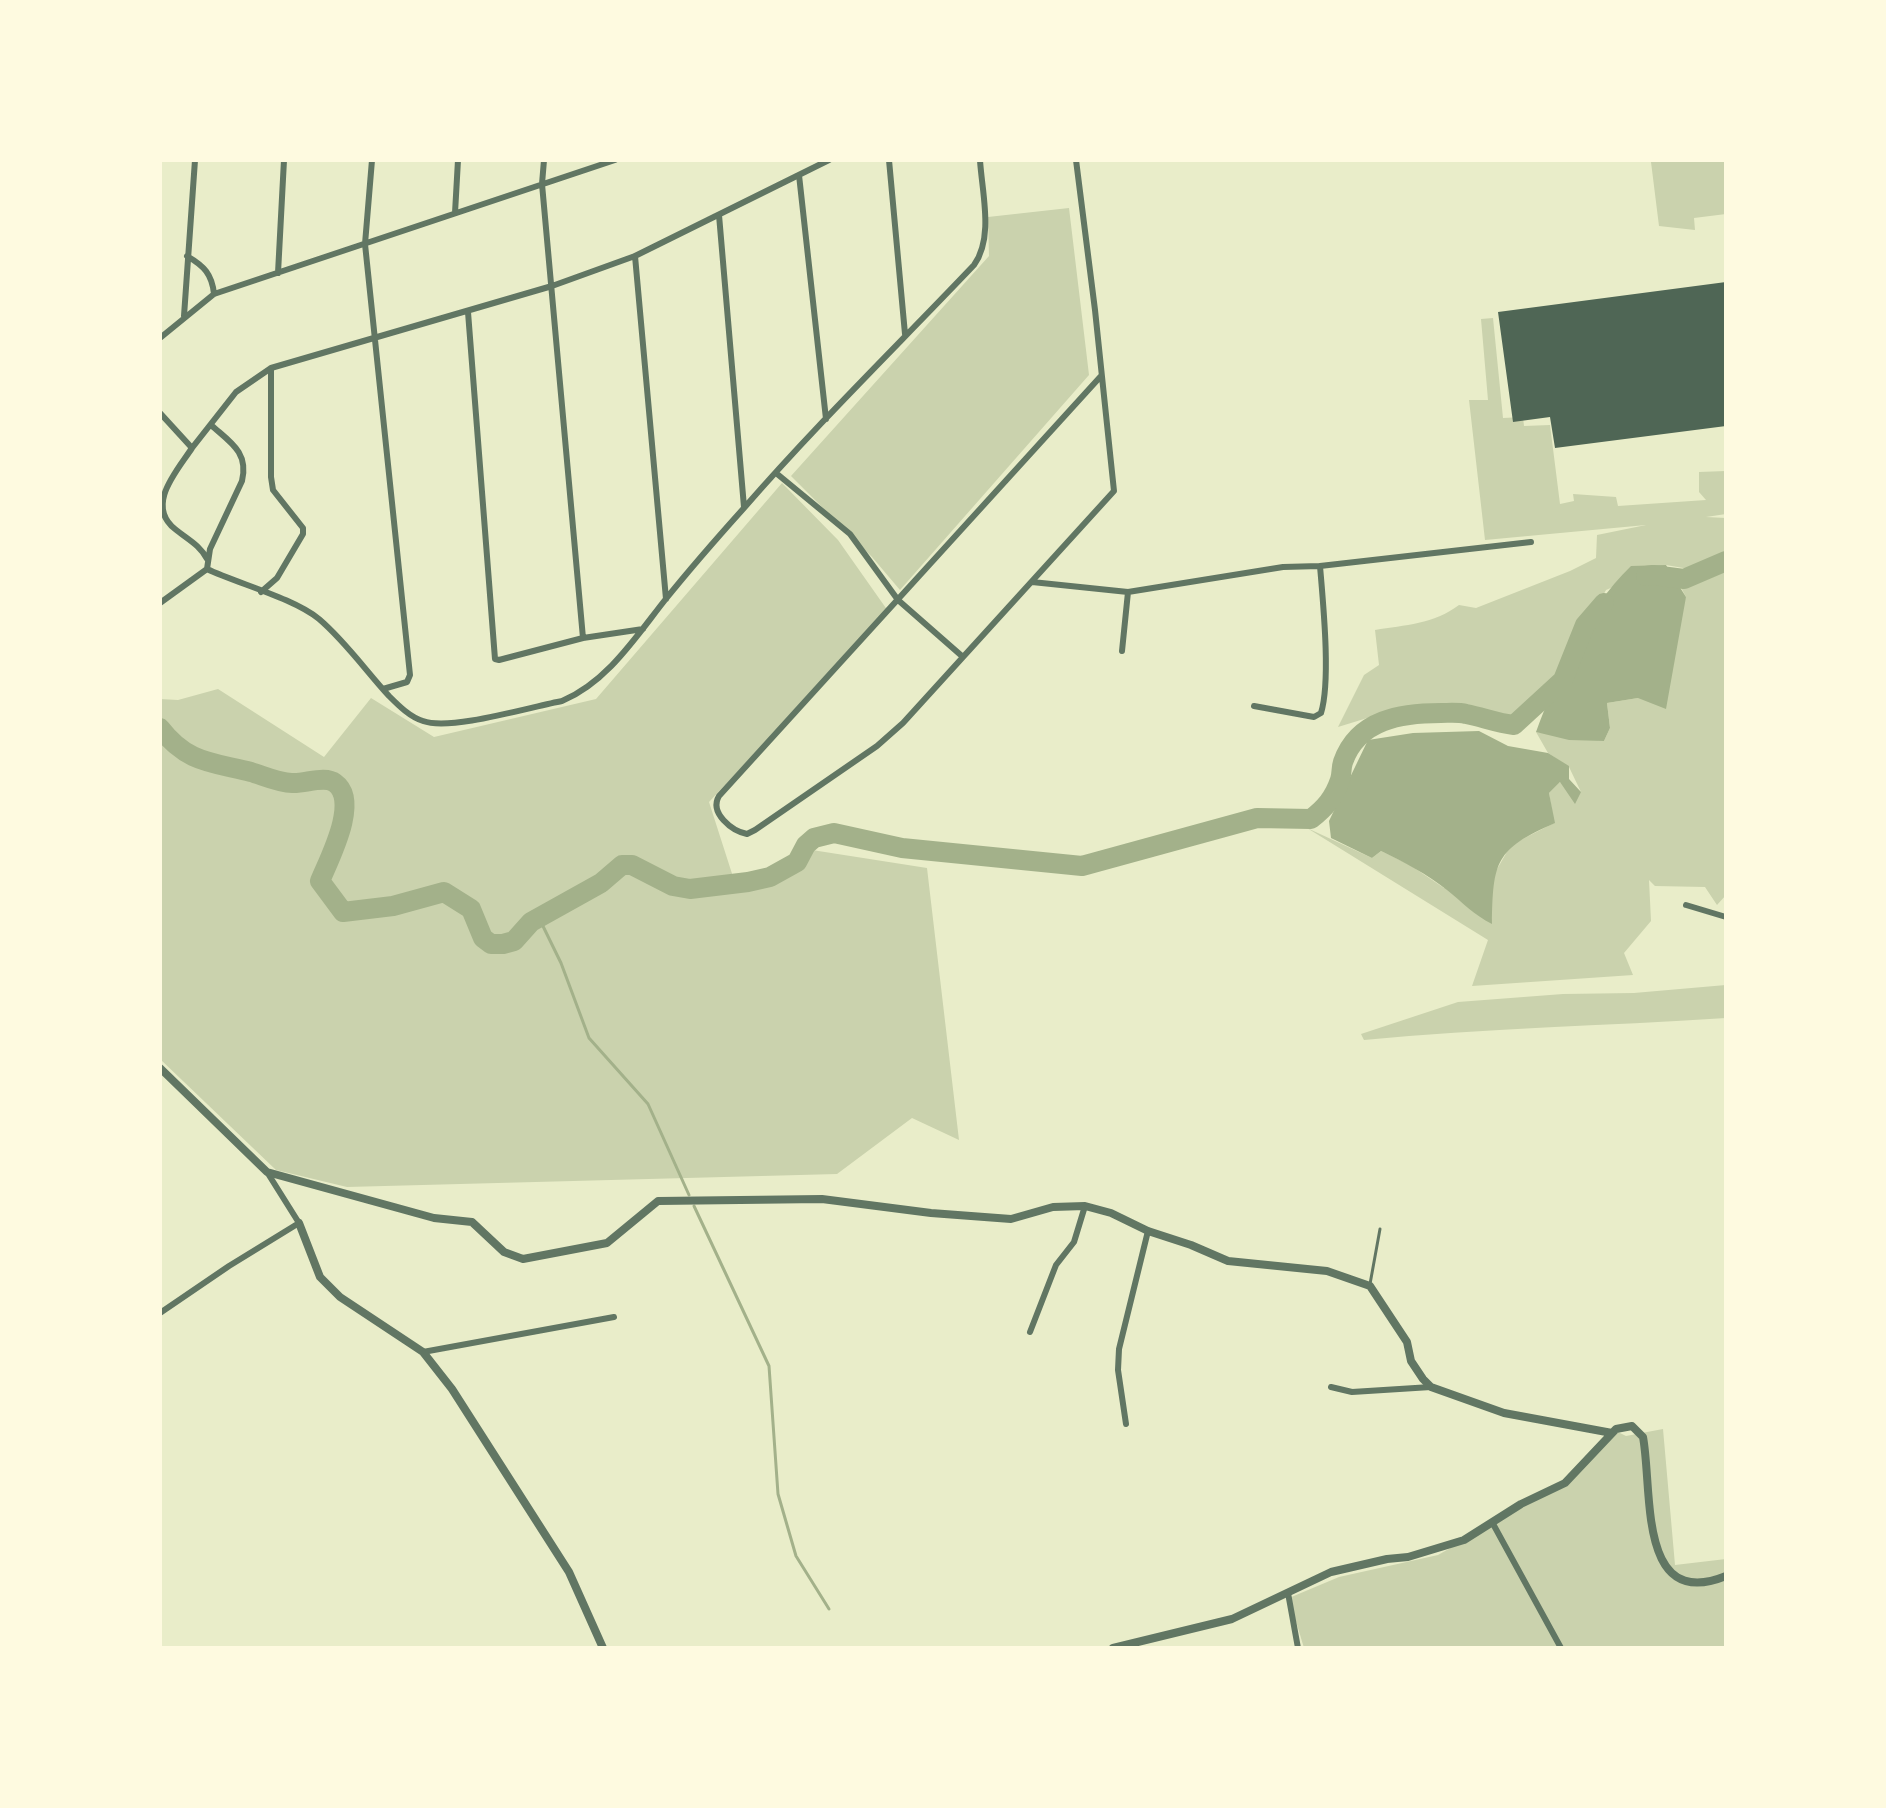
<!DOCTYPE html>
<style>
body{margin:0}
#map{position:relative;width:1886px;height:1808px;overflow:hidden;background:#e9edc9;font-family:Ubuntu,sans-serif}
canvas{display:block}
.frame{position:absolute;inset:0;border:162px solid #fefae0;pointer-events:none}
</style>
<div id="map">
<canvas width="1886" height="1808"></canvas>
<div class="frame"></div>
</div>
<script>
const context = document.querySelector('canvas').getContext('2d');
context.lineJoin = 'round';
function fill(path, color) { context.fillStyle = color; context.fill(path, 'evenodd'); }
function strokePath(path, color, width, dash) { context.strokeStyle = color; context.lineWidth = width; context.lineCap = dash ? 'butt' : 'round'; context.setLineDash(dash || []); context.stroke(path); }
fill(new Path2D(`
 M 1654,160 L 1724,160 L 1726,214 L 1694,218 L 1695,230 L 1659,226 L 1651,162 Z
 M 1069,208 L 1089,375 L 900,590 L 872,557 L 791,476 L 989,256 L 988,217 Z
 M 1493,318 L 1503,418 L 1523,417 L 1524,426 L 1550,425 L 1560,504 L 1574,501 L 1573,494 L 1616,497 L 1618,506 L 1706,500 L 1699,492 L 1699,472 L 1726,471 L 1726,514 L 1706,517 L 1726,518 L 1726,551 L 1689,569 L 1666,565 L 1606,590 L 1554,685 L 1521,719 L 1450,703 L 1403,707 L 1338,727 L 1364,675 L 1379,665 L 1375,630 C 1405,625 1434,624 1459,605 L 1476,608 L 1570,571 L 1596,558 L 1597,535 L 1646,525 L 1485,540 L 1469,400 L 1488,400 L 1481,319 Z
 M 782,483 L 838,540 L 888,611 L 709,802 L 735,883 L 812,850 L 927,868 L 959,1140 L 912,1118 L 837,1174 L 347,1187 L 276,1170 L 160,1059 L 160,699 L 178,700 L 218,689 L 324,757 L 371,698 L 434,737 L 596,699 Z
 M 1726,562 L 1726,895 L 1717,905 L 1705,887 L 1655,886 L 1649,880 L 1651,921 L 1624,953 L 1633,975 L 1472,986 L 1488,940 L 1307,828 L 1372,858 L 1381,851 L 1410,865 L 1444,888 L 1493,876 L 1511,845 L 1554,823 L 1549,793 L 1560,782 L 1581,792 L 1569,767 L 1548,753 L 1536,732 L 1604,741 L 1610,728 L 1607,703 L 1638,698 L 1686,597 L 1676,578 L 1684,579 Z
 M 1726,985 L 1726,1018 C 1605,1026 1484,1028 1364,1040 L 1361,1034 L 1458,1002 L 1563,994 L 1634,993 Z
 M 1663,1429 L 1675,1565 L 1726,1559 L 1726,1648 L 1304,1648 L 1289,1598 L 1339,1577 L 1438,1555 L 1558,1487 L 1614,1430 L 1626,1436 Z`), '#cad2ad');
fill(new Path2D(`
 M 1666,565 L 1686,597 L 1666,709 L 1638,698 L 1607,703 L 1610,728 L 1604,741 L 1569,740 L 1536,732 C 1559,671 1584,612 1631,566 Z
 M 1479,731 L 1508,746 L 1548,753 L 1569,766 L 1569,779 L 1581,792 L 1575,804 L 1560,782 L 1549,793 L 1555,823 C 1495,849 1493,862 1492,924 C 1474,915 1462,902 1447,890 C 1427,874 1404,862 1381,851 L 1372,858 L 1331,838 L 1329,821 L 1368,740 L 1413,733 Z`), '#a3b18a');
strokePath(new Path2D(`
 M 539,918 L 561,963 L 589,1038 L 648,1104 L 689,1195
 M 694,1206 L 769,1366 L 778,1494 L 796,1556 L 829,1609`), '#a3b18a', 3);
strokePath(new Path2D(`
 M 1646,576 L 1653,575 L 1684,579 L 1726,561
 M 160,728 C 187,763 211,762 251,772 C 264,776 279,783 292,783 C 305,784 325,775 335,783 C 360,801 329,859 320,881 L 343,912 L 393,906 L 444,892 L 471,909 L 483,938 L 491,944 L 503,944 L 514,941 L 531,922 L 601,883 L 622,865 L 632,865 L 673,886 L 690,889 L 748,882 L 770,877 L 797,862 L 806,845 L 814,838 L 834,833 L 902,848 L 1082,866 L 1257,818 L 1311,819 C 1325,808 1334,798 1340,780 C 1342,774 1341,768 1343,762 C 1358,719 1402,713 1441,713 C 1449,713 1458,712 1466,714 C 1482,717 1497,723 1514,725 L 1563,680 L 1585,625 L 1604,603`), '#a3b18a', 20);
fill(new Path2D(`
 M 1726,282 L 1726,426 L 1555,448 L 1550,417 L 1513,422 L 1498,312 Z`), '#4f6655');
strokePath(new Path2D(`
 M 1370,1284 L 1380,1229`), '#617663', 3);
strokePath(new Path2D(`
 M 372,160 L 365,244 L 410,675 L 407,682 L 383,689
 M 544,160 L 542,184 L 583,638
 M 889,160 L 905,334
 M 1076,160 L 1095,310 L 1114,491 L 903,723 L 877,746 L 755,830 L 747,834 C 732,831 709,813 719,796 L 1101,376
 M 799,175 L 826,419
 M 455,213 L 458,160
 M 719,215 L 744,507
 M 187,256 C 204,266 212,274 214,294
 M 635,256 L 666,599
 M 278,273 L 284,160
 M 468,312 L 495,659 L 499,660 L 583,638 L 643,629
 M 184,316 L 195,160
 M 160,338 L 214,294 L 615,160
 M 160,413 L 192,448 C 177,471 145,505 175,529 C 187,539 200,545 207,559
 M 192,448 L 236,392 L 271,368 L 552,286 L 635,256 L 829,160
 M 776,473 L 850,534 L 898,600 L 963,657
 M 1320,566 L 1531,542
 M 207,569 L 210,549 L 242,481 C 249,452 230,442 211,425
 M 1032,582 L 1128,592 L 1283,567 L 1320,566 C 1323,602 1331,681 1321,713 L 1314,717 L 1254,706
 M 261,592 L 277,578 L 303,534 L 303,528 L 273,490 L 271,477 L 271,368
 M 160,603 L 207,569 C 239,584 293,598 319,619 C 345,641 366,671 389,696 C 399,706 410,717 423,721 C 451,731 530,707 562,701 C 607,682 635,638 665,600 C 690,569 717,538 744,508 C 817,424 897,346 974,265 C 994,237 982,193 980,160
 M 1122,651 L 1128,592
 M 1686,905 L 1726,917
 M 160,1313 L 229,1266 L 299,1223 L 267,1172
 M 1030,1332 L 1056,1265 L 1074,1242 L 1085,1206
 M 423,1352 L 614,1317
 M 1331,1387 L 1352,1392 L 1431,1387
 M 1126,1424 L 1118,1370 L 1119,1349 L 1148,1231
 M 1492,1522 L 1561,1648
 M 1288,1593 L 1298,1648`), '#617663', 6);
strokePath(new Path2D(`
 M 160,1068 L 267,1172 L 434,1218 L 472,1222 L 504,1252 L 523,1259 L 607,1243 L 658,1201 L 822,1199 L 931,1213 L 1011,1219 L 1053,1207 L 1085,1206 L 1111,1213 L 1148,1231 L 1191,1245 L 1228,1261 L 1327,1271 L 1370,1286 L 1407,1342 L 1411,1361 L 1423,1379 L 1431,1387 L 1504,1413 L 1612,1433
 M 299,1223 L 320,1277 L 340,1297 L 423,1352 L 452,1389 L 569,1572 L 603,1648
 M 1113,1648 L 1232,1619 L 1331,1572 L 1387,1559 L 1408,1557 L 1464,1540 L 1521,1504 L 1565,1483 L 1616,1429 L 1632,1426 L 1643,1437 C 1653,1490 1637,1612 1726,1576`), '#617663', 8);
</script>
